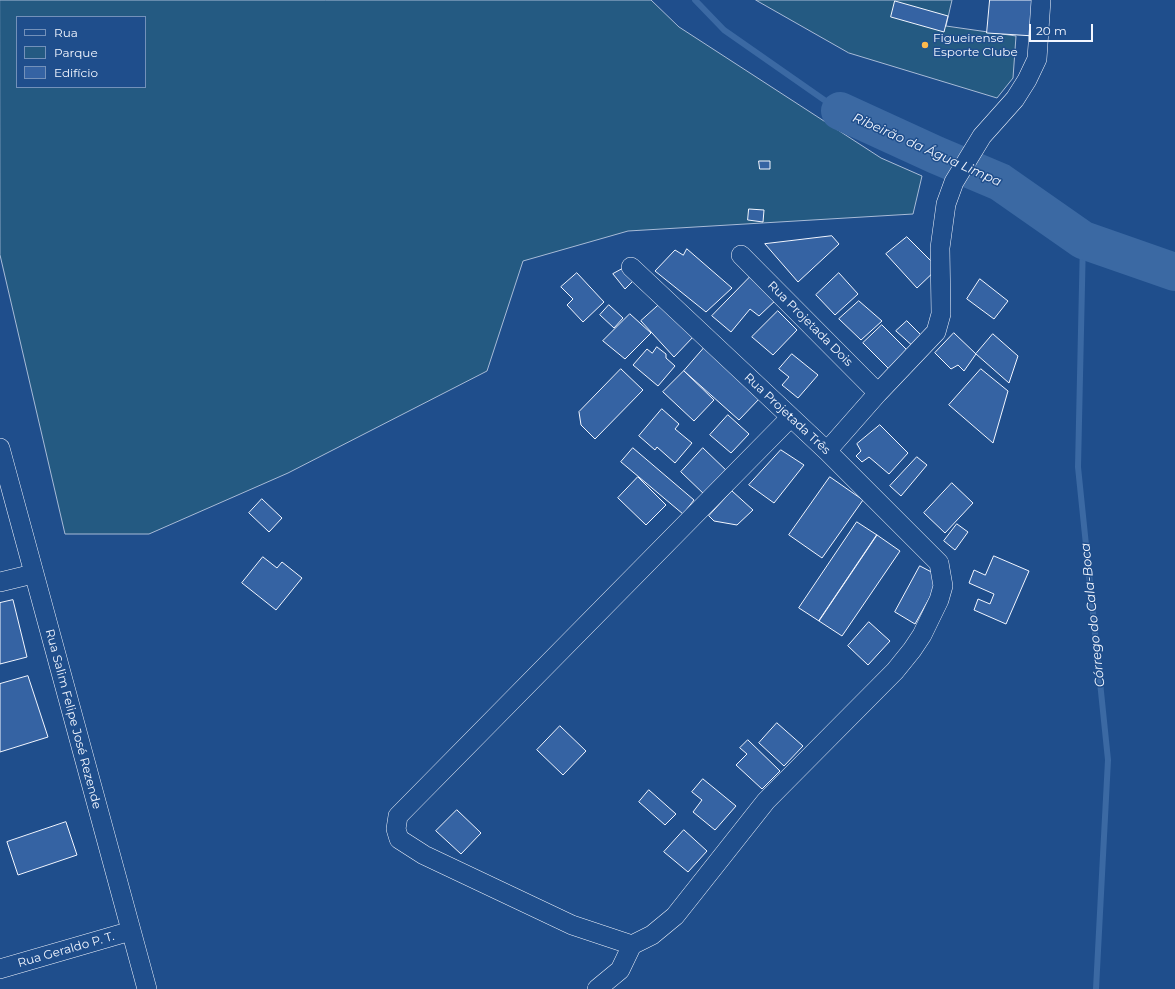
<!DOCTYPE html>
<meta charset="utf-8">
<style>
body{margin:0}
#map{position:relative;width:1175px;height:989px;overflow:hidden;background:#1f4e8c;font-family:Montserrat,sans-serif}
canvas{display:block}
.legend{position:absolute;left:16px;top:16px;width:130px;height:72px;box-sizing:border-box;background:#1f4e8c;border:1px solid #7391ba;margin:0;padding:5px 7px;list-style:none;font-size:12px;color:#f2f6ff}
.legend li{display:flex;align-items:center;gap:8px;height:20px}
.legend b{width:20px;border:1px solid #7391ba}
.scale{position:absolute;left:1029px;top:24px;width:64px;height:18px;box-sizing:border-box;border:2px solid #f2f6ff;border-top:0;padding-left:5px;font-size:12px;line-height:14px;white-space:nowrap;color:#f2f6ff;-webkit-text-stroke:3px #1f4e8c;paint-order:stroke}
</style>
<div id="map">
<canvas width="1175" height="989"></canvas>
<ul class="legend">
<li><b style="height:5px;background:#1f4e8c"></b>Rua</li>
<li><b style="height:11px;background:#245a82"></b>Parque</li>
<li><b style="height:11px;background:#3563a3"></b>Edifício</li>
</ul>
<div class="scale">20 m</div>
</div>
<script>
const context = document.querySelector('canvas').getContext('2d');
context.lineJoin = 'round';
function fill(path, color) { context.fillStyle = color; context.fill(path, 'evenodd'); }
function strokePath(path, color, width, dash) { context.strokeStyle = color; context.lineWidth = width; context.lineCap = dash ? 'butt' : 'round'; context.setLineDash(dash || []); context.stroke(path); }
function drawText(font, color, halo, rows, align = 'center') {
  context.font = font + ' Montserrat,sans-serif'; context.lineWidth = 3; context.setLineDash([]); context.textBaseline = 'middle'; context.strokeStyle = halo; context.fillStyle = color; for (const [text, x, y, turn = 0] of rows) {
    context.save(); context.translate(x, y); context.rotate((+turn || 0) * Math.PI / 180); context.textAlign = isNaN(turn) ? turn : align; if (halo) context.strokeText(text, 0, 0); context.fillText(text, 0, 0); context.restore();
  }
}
const green = new Path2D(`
 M 0,0 L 651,0 L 679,27 L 881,158 L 922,176 L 913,214 L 628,231 L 523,261 L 487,371 L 288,473 L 149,534 L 65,534 L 0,255 ZM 17,17 L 145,17 L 145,87 L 17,87 Z
 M 756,0 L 952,0 L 946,26 L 1016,36 L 1013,78 L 997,98 L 849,53 Z`);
fill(green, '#245a82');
strokePath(green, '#a8bbd7', 1);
strokePath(new Path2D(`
 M 695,0 L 724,30 L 840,111
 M 1083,240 L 1078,467 L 1108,760 L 1096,989`), '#3b69a3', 6);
strokePath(new Path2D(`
 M 840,111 L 936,155 L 1000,182 L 1083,240 L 1175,272`), '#3b69a3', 38);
const building = new Path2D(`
 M 990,0 L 1037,0 L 1034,36 L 987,33 Z
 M 895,1 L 948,16 L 944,32 L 891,17 Z
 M 759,161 L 770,161 L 770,169 L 760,169 Z
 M 749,209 L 764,210 L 763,222 L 748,220 Z
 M 832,236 L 839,244 L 798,282 L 765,244 Z
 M 907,237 L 938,268 L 917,288 L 886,254 Z
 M 687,249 L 732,288 L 706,312 L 655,271 L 675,250 L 683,255 Z
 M 624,268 L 634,280 L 625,289 L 613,274 Z
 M 577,273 L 604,302 L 583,322 L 567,305 L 573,299 L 561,287 Z
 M 839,273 L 858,294 L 835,315 L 816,295 Z
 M 753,274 L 778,298 L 759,316 L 750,309 L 731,332 L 712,316 Z
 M 980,279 L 1008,301 L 994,319 L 967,299 Z
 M 859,301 L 882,321 L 861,340 L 839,319 Z
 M 661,303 L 694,336 L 674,357 L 641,321 Z
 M 609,305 L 623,318 L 614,328 L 600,315 Z
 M 778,311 L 797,330 L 773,355 L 752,337 Z
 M 630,314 L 651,333 L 625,359 L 603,341 Z
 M 907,321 L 924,338 L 915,348 L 896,331 Z
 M 882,325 L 907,350 L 889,369 L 863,343 Z
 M 954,333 L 976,354 L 964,371 L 958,365 L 951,369 L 935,353 Z
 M 993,334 L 1018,356 L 1009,383 L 976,354 Z
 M 657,347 L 666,354 L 666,358 L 675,366 L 658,386 L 633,365 L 647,349 L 652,353 Z
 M 704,348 L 760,398 L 739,420 L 684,371 Z
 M 792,354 L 818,375 L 798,398 L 782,385 L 789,377 L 779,369 Z
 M 621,369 L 643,390 L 595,439 L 581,425 L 579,412 Z
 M 981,369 L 1008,391 L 993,443 L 949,405 Z
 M 684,371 L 714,400 L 694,421 L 663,392 Z
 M 662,409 L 679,424 L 675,429 L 692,443 L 675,463 L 657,447 L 655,450 L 639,436 Z
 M 728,415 L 749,434 L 731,453 L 710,435 Z
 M 880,425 L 908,453 L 889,474 L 869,457 L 862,462 L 856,456 L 861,451 L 857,444 Z
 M 633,448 L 694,500 L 683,514 L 621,462 Z
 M 703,448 L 729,473 L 706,496 L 681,472 Z
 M 781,450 L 804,465 L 774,503 L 749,485 Z
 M 917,457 L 927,465 L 901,496 L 890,486 Z
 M 638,477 L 666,505 L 646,525 L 618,498 Z
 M 830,477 L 863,500 L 822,558 L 789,535 Z
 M 952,483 L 973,503 L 945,533 L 924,513 Z
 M 732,491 L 753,510 L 737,525 L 714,521 L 709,516 Z
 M 262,499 L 282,518 L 269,532 L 249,513 Z
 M 857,522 L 877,535 L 819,621 L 799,608 Z
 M 957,524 L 968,532 L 955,550 L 944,541 Z
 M 877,535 L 900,551 L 842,636 L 819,621 Z
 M 994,556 L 1029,571 L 1006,624 L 974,610 L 978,599 L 990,604 L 994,594 L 969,583 L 974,570 L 985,575 Z
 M 263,557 L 277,568 L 282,562 L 302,578 L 276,610 L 242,583 Z
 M 920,566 L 941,577 L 915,624 L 895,612 Z
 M 13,600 L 27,657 L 0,664 L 0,603 Z
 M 869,622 L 890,641 L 868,665 L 848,646 Z
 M 28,676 L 48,737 L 0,752 L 0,684 Z
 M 777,723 L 803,746 L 784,766 L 759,743 Z
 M 560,726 L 586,751 L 563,775 L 537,750 Z
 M 748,740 L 780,771 L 762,789 L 736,765 L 747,754 L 740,748 Z
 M 703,779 L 736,806 L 715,830 L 693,812 L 702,800 L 692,792 Z
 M 649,790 L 676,814 L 665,825 L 639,802 Z
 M 457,810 L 481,833 L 461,854 L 436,831 Z
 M 66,822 L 77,855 L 18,875 L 7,842 Z
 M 684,830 L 707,851 L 688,872 L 664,852 Z`);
fill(building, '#3563a3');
strokePath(building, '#f2f6ff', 1);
const minor = new Path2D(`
 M 741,255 L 878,393
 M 0,448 L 147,989
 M 827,451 L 878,393 L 936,332 L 941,314 L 940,248 L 946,204 L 954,182 L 982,136 L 1015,99 L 1027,80 L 1037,59 L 1041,0
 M 0,582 L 33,574
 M 632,945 L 572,925 L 424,855 L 399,839 L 396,829 L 398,816 L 790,418
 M 0,969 L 131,931
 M 597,989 L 620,970 L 632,945 L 652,935 L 675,916 L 766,801 L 895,671 L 912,650 L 922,635 L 939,600 L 943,586 L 939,563 L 827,451 L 631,267`);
strokePath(minor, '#f2f6ff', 20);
strokePath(minor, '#1f4e8c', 19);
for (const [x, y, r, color] of [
 [925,45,4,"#ffb74d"]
]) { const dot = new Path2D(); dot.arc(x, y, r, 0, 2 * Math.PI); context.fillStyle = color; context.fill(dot); strokePath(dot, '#1f4e8c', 1.5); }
drawText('12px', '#f2f6ff', '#1f4e8c', [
 ["Figueirense",933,38],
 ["Esporte Clube",933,52]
], 'left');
drawText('12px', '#f2f6ff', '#1f4e8c', [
 ["Rua Projetada Dois",810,324,45],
 ["Rua Projetada Três",787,414,43],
 ["Rua Salim Felipe José Rezende",73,719,75],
 ["Rua Geraldo P. T.",66,950,-16]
]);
drawText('italic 13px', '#f2f6ff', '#1f4e8c', [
 ["Ribeirão da Água Limpa",927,150,24],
 ["Córrego do Cala-Boca",1093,615,-96]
]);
</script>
